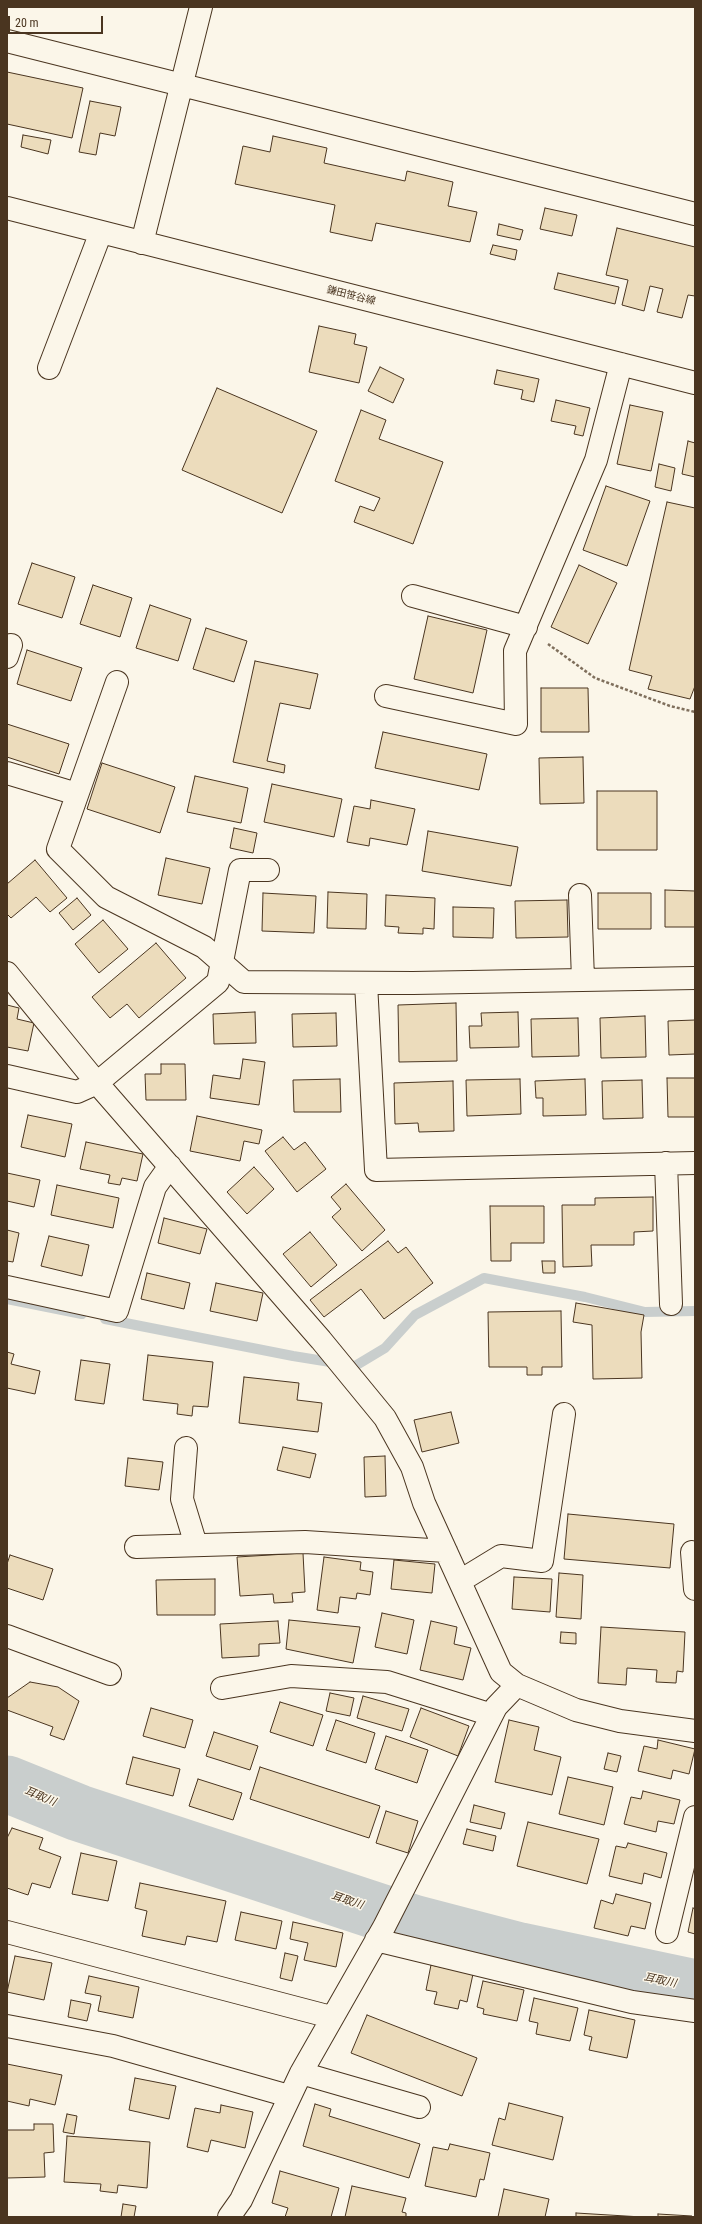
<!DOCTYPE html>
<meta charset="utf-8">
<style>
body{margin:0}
#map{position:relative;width:702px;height:2224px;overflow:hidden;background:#fbf6e9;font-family:"Roboto Condensed",sans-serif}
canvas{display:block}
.frame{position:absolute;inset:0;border:8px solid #4a3520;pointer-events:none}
.scale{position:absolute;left:8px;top:16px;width:95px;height:18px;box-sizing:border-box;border:2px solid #4a3520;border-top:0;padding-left:5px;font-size:12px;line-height:14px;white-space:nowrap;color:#4a3520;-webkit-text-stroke:3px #fbf6e9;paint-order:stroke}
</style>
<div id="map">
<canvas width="702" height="2224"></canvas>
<div class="frame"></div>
<div class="scale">20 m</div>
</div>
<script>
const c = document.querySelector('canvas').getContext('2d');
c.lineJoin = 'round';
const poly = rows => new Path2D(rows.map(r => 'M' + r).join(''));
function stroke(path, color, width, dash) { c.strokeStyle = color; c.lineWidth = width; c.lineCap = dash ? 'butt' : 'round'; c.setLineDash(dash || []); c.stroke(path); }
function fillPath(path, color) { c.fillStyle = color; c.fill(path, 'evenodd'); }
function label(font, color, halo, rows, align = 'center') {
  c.font = font + ' "Roboto Condensed","Noto Sans JP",sans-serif'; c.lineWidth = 3; c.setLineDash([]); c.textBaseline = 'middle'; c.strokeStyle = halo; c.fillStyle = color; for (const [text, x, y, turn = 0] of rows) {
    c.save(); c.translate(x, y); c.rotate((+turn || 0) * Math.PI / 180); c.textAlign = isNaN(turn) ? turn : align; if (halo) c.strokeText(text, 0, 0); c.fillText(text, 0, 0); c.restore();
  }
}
const stream = poly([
 [7,1299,82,1314],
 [105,1319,293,1356,355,1366,385,1348,415,1315,484,1278,585,1297,645,1312,695,1311]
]);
const river = poly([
 [7,1784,79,1813,413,1923,520,1951,695,1988]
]);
const building = poly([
 [7,72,83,88,72,138,7,124,7,72],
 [90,101,121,107,115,136,100,133,96,155,79,152,90,101],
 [23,135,51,140,48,154,21,147,23,135],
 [273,136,327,148,324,163,405,181,407,171,453,182,448,206,477,212,470,242,376,223,372,241,330,232,335,205,235,184,243,146,270,152,273,136],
 [545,208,577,215,572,236,540,229,545,208],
 [499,224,523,230,520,240,497,235,499,224],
 [617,228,695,247,695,296,688,295,682,318,657,312,663,289,650,286,644,311,622,305,628,280,606,275,617,228],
 [493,245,517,250,515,260,490,254,493,245],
 [558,273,619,287,615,304,554,289,558,273],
 [319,326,356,334,354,344,367,347,359,383,309,372,319,326],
 [380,367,404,379,393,403,368,391,380,367],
 [497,370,539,379,534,402,521,399,523,390,494,384,497,370],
 [217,388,317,431,282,513,182,470,217,388],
 [556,400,590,408,583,436,574,434,576,426,551,421,556,400],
 [630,405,663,412,651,471,617,464,630,405],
 [361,410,386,420,379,439,443,462,413,544,354,522,360,506,374,511,380,498,335,481,361,410],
 [688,441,695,443,695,477,682,474,688,441],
 [659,464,675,468,671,491,655,487,659,464],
 [606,486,650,501,627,566,583,550,606,486],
 [667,502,695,508,695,686,690,699,648,689,652,676,629,670,667,502],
 [32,563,75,577,62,618,18,604,32,563],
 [579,565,617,583,588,644,551,627,579,565],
 [93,585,132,598,120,637,80,624,93,585],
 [150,605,191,619,178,661,136,648,150,605],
 [428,616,487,630,473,693,414,679,428,616],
 [206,628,247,641,234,682,193,669,206,628],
 [27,650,82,668,71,701,17,684,27,650],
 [255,661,318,674,310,709,280,703,267,761,285,765,284,773,233,762,255,661],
 [541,688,588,688,589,732,541,732,541,688],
 [7,724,69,744,59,774,7,757,7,724],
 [383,732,487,754,479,790,375,768,383,732],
 [583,757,584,803,540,804,539,758,583,757],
 [102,763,175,787,160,833,87,809,102,763],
 [195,776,248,788,241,823,187,812,195,776],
 [272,784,342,799,334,837,264,822,272,784],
 [597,791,657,791,657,850,597,850,597,791],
 [371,800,415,809,407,845,370,838,369,846,347,842,354,806,370,809,371,800],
 [234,828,257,833,253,853,230,848,234,828],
 [428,831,518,847,511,886,422,871,428,831],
 [166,858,210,868,202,904,158,895,166,858],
 [35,860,67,898,50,912,36,897,11,918,7,914,7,884,35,860],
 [665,890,695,891,695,927,665,927,665,890],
 [328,892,367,894,366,929,327,928,328,892],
 [263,893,316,896,314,933,262,931,263,893],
 [598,893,651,893,651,929,598,929,598,893],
 [386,895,435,898,434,929,423,928,423,934,398,933,399,927,385,926,386,895],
 [77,898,91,915,73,930,59,913,77,898],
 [567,900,568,937,516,938,515,901,567,900],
 [453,907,494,908,493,938,453,937,453,907],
 [103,920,128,949,99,973,75,944,103,920],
 [156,943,186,978,139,1018,127,1004,110,1018,92,997,156,943],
 [456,1003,457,1061,399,1062,398,1005,456,1003],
 [7,1005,19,1008,17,1019,34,1023,28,1051,7,1047,7,1005],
 [255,1012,256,1043,214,1044,213,1014,255,1012],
 [518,1012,519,1047,470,1048,469,1026,482,1026,481,1013,518,1012],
 [336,1013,337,1046,293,1047,292,1014,336,1013],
 [645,1016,646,1057,601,1058,600,1018,645,1016],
 [578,1018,579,1056,532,1057,531,1019,578,1018],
 [695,1020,695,1054,669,1055,668,1021,695,1020],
 [243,1059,265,1062,259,1105,210,1098,213,1075,240,1079,243,1059],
 [161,1064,185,1064,186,1100,146,1100,145,1074,161,1074,161,1064],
 [667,1078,695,1078,695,1117,668,1117,667,1078],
 [340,1079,341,1112,294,1112,293,1080,340,1079],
 [520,1079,521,1114,467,1116,466,1080,520,1079],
 [585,1079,586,1115,543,1116,543,1098,536,1098,535,1081,585,1079],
 [642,1080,643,1118,603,1119,602,1081,642,1080],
 [453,1081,454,1131,419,1132,418,1123,395,1124,394,1083,453,1081],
 [28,1115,72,1124,65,1157,21,1147,28,1115],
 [197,1116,262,1130,259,1144,244,1141,240,1161,190,1151,197,1116],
 [283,1137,294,1150,305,1142,326,1169,297,1192,265,1151,283,1137],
 [86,1142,143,1154,137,1181,122,1178,120,1185,108,1183,110,1175,80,1169,86,1142],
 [254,1167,274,1189,247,1214,227,1192,254,1167],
 [7,1173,40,1180,34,1207,7,1201,7,1173],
 [346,1184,385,1230,362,1251,332,1217,341,1209,331,1197,346,1184],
 [57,1185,119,1198,113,1228,51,1215,57,1185],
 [653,1197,653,1231,634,1232,634,1245,591,1245,592,1266,563,1267,562,1205,595,1205,595,1198,653,1197],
 [490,1206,544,1206,544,1243,511,1243,511,1261,491,1261,490,1206],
 [164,1218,207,1229,200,1254,158,1243,164,1218],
 [7,1230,19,1233,13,1262,7,1261,7,1230],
 [310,1232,337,1265,311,1287,283,1254,310,1232],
 [49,1236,89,1245,82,1276,41,1266,49,1236],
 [388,1241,398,1253,406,1247,433,1283,384,1319,361,1289,324,1317,310,1300,388,1241],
 [542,1261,555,1261,555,1273,543,1273,542,1261],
 [147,1273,190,1283,184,1309,141,1299,147,1273],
 [216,1283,263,1293,257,1321,210,1311,216,1283],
 [576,1303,644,1315,641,1332,642,1378,593,1379,592,1325,573,1322,576,1303],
 [561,1311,562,1367,542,1367,542,1375,527,1375,527,1367,489,1367,488,1312,561,1311],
 [7,1352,14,1354,11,1364,40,1371,35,1394,7,1388,7,1352],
 [148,1355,213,1362,208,1407,193,1406,192,1416,177,1414,178,1404,143,1400,148,1355],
 [81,1360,110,1364,104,1404,75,1400,81,1360],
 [244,1377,299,1383,297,1400,322,1403,318,1432,239,1423,244,1377],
 [451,1412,459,1443,422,1452,414,1420,451,1412],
 [283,1447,316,1454,310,1478,277,1470,283,1447],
 [385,1456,386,1496,365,1497,364,1457,385,1456],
 [128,1458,163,1462,159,1490,125,1486,128,1458],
 [568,1514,674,1524,670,1568,564,1559,568,1514],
 [303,1553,305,1592,292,1593,293,1602,274,1603,273,1594,240,1596,237,1557,303,1553],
 [10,1555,53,1569,43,1600,7,1588,7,1564,10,1555],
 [324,1557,361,1562,360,1570,373,1572,370,1595,357,1593,356,1599,340,1597,338,1613,317,1610,324,1557],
 [394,1560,435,1564,432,1593,391,1589,394,1560],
 [559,1573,583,1575,581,1619,556,1617,559,1573],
 [514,1577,552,1579,550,1612,512,1609,514,1577],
 [215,1579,215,1615,157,1615,156,1580,215,1579],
 [382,1613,414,1620,407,1654,375,1647,382,1613],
 [289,1620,360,1627,353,1663,286,1649,289,1620],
 [278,1621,280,1643,259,1644,259,1656,222,1658,220,1624,278,1621],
 [431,1621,457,1627,454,1644,471,1648,463,1680,420,1670,431,1621],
 [601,1627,685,1632,683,1672,677,1671,676,1683,656,1682,657,1670,627,1668,626,1685,598,1683,601,1627],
 [561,1632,576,1633,576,1644,560,1643,561,1632],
 [30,1682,58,1687,79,1701,64,1740,50,1735,53,1727,7,1710,7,1698,30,1682],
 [330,1693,354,1698,350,1716,326,1711,330,1693],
 [363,1696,409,1709,402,1731,357,1718,363,1696],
 [280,1702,323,1715,313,1746,270,1732,280,1702],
 [151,1708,193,1720,185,1748,143,1736,151,1708],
 [421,1708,469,1726,458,1756,410,1737,421,1708],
 [336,1720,375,1733,366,1763,326,1750,336,1720],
 [509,1720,539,1727,534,1750,561,1757,552,1795,495,1782,509,1720],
 [214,1732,258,1746,250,1770,206,1756,214,1732],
 [386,1736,428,1750,417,1783,375,1769,386,1736],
 [658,1740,695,1749,689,1774,673,1770,671,1779,638,1771,644,1746,657,1749,658,1740],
 [608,1753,621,1756,617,1772,604,1769,608,1753],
 [133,1757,180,1769,173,1796,126,1784,133,1757],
 [260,1767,380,1806,369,1838,250,1799,260,1767],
 [568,1777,613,1787,604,1825,559,1814,568,1777],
 [198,1779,242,1793,233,1820,189,1806,198,1779],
 [643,1791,680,1800,674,1824,658,1821,656,1832,624,1824,631,1797,641,1799,643,1791],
 [474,1805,505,1813,501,1829,470,1822,474,1805],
 [386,1811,418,1821,408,1853,376,1843,386,1811],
 [528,1822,599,1839,587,1884,517,1866,528,1822],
 [12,1828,43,1838,39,1849,61,1857,50,1888,32,1883,28,1895,7,1888,7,1838,12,1828],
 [467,1829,496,1836,493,1851,463,1844,467,1829],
 [628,1843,667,1853,661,1878,644,1873,642,1884,609,1876,616,1846,626,1848,628,1843],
 [81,1853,117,1861,108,1901,72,1894,81,1853],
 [140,1883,226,1901,217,1942,187,1936,185,1945,142,1936,147,1911,135,1908,140,1883],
 [616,1894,651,1903,645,1929,631,1926,628,1936,594,1928,601,1900,613,1904,616,1894],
 [693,1908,695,1909,695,1934,688,1932,693,1908],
 [241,1912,282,1921,276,1949,235,1940,241,1912],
 [293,1922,343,1933,336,1967,304,1960,308,1943,290,1939,293,1922],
 [285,1953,298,1956,292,1981,280,1978,285,1953],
 [15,1956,52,1963,44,2000,7,1992,15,1956],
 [431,1965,473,1974,467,2002,460,2000,458,2009,434,2004,437,1992,426,1990,431,1965],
 [89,1976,139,1987,133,2018,98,2011,101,1996,85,1993,89,1976],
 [483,1981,524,1990,517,2021,483,2014,484,2009,477,2007,483,1981],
 [534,1998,578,2008,570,2041,536,2034,538,2023,529,2021,534,1998],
 [71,2000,91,2004,87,2021,68,2017,71,2000],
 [589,2010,635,2020,627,2058,589,2050,592,2037,584,2035,589,2010],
 [367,2015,477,2058,462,2096,351,2053,367,2015],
 [7,2064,62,2075,55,2105,30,2099,29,2106,7,2101,7,2064],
 [135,2078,176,2086,169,2119,129,2110,135,2078],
 [509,2103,563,2117,553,2160,492,2145,499,2118,505,2120,509,2103],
 [315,2104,331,2109,329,2116,420,2144,409,2178,303,2146,315,2104],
 [221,2105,253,2112,245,2148,211,2140,208,2152,187,2147,195,2108,220,2113,221,2105],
 [67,2114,77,2116,74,2134,63,2132,67,2114],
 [34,2124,53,2124,54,2152,44,2153,45,2177,7,2178,7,2130,34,2130,34,2124],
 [67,2136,150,2142,147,2188,118,2185,117,2193,100,2191,101,2184,64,2182,67,2136],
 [450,2144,490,2153,484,2180,480,2179,476,2197,425,2186,433,2147,448,2150,450,2144],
 [280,2171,339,2188,331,2217,285,2217,288,2208,272,2203,280,2171],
 [352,2186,406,2198,402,2212,406,2213,406,2217,345,2217,352,2186],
 [504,2189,549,2199,545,2217,498,2217,504,2189],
 [123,2204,136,2206,134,2217,121,2217,123,2204],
 [576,2213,642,2217,576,2217,576,2213],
 [658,2214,692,2216,692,2217,658,2217,658,2214]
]);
const path = poly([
 [548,644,595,678,670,706,695,712]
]);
const minor = poly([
 [7,41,695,214],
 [7,208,695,383],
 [142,243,201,7],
 [49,368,101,232],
 [413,596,526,627],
 [7,657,11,645],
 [117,682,58,849,106,897,204,947,244,982,413,983,695,978],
 [386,696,516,724,515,651,596,460,621,364],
 [7,773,77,794],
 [580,895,583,980],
 [7,973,97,1083,321,1340,385,1418,412,1467,424,1503,501,1672,517,1685,576,1710,620,1721,695,1731],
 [366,983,376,1170,695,1163],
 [7,1076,77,1092,97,1083,218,982,240,870,268,870],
 [666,1163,671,1304],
 [7,1287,117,1311,155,1187,170,1166],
 [186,1448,182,1499,196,1545],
 [136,1547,305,1542,446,1551],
 [692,1552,695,1589],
 [460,1581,501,1556,542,1561,564,1414],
 [7,1636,110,1674],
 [222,1688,291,1676,387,1682,492,1715],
 [7,1932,331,2017],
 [667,1932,695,1817],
 [376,1940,632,2002,695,2011],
 [7,2026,113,2046,289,2096],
 [301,2073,419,2107],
 [229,2217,241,2200,301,2073,384,1927,496,1707,517,1685]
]);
const streetNames = [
 ["鎌田笹谷線",351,296,14]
];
const waterNames = [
 ["耳取川",40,1797,22],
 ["耳取川",347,1901,18],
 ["耳取川",660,1981,12]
];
stroke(stream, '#c9cecd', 10);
stroke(river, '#c9cecd', 57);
fillPath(building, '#ecdcbc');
stroke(building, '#4a3520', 1);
stroke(minor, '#4a3520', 24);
stroke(path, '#7f6f5c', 2.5, [3, 2]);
stroke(minor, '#fbf6e9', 22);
label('10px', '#4a3520', '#fbf6e9', streetNames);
label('italic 11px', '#4a3520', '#fbf6e9', waterNames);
</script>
